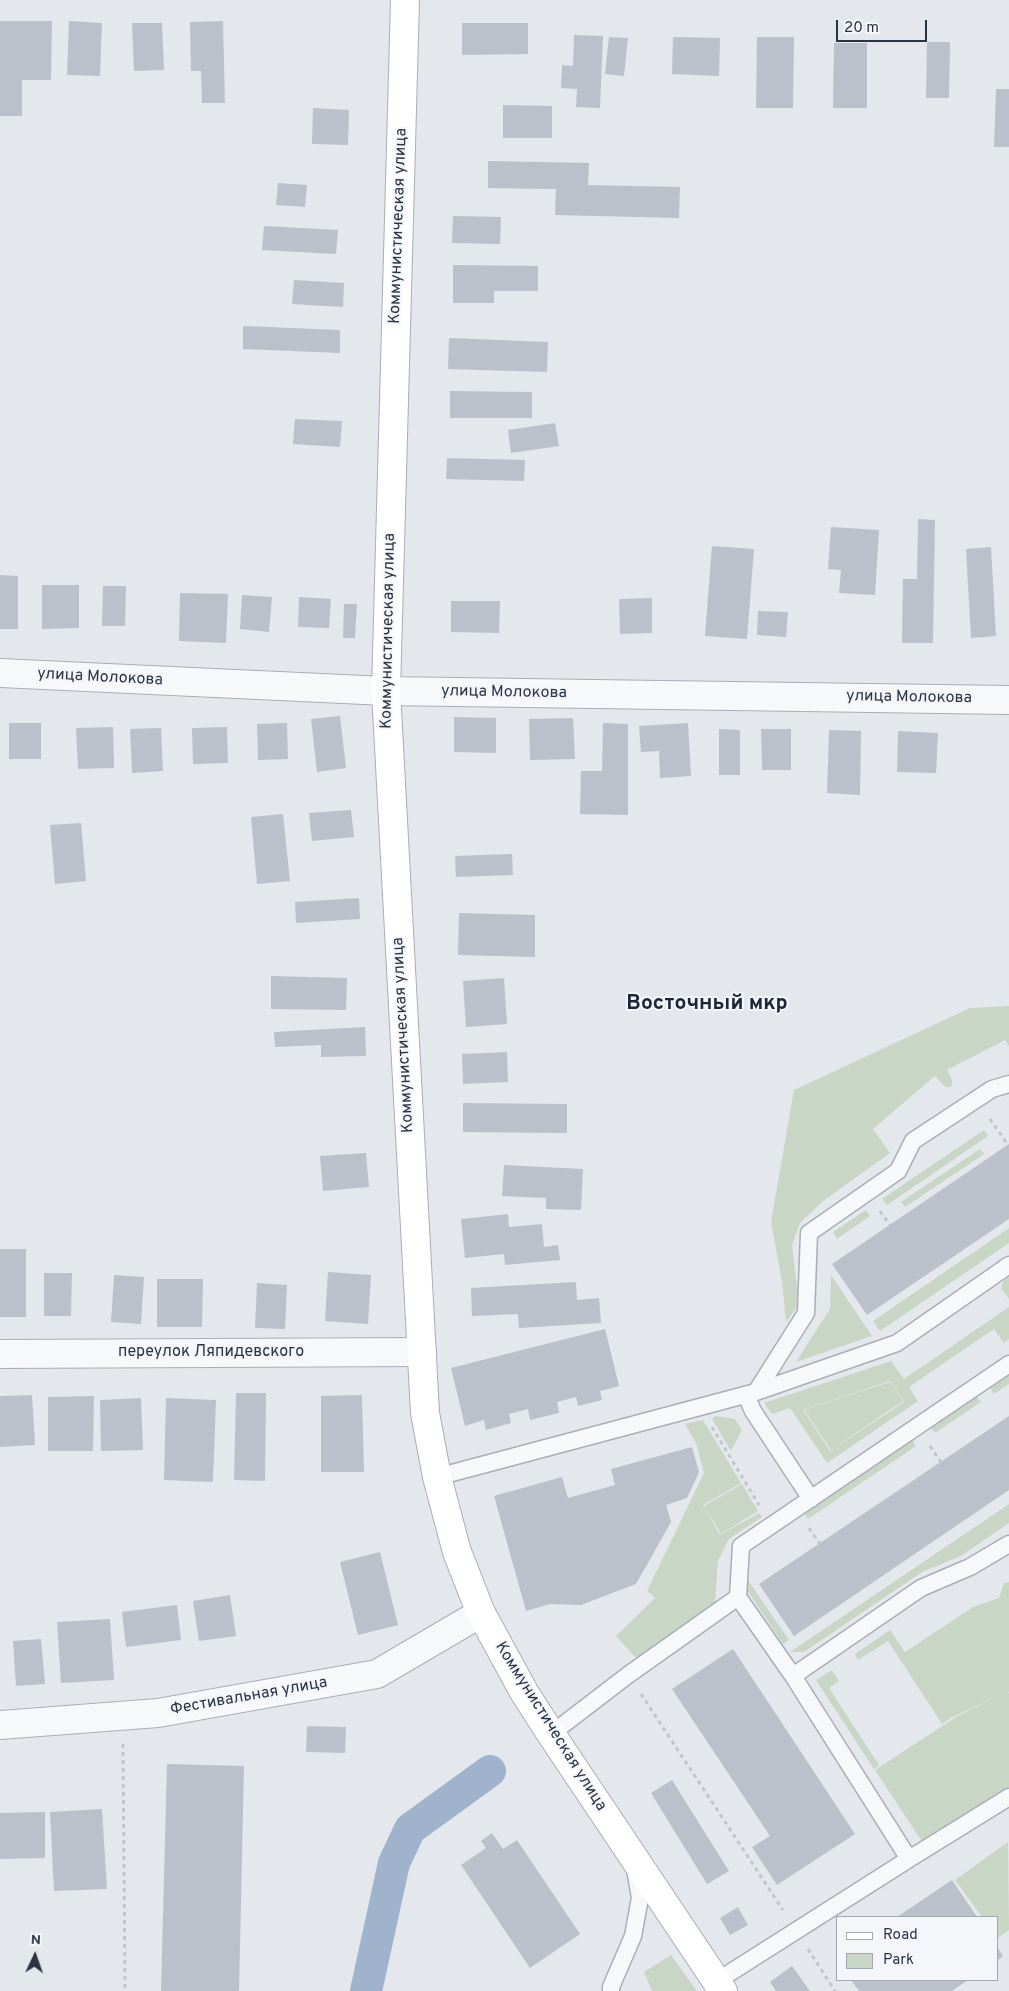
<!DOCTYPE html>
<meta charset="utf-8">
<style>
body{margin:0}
#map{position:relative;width:1009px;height:1991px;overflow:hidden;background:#e4e7ec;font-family:Overpass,sans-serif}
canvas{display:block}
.legend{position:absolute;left:836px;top:1916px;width:162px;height:65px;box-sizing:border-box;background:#f4f6f9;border:1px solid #a4a8b1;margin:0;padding:6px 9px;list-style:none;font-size:15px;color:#2b3445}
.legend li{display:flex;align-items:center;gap:10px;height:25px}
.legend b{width:25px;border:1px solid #a4a8b1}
.north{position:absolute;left:10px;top:1931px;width:50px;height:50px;-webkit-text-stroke:4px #f4f6f9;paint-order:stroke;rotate:3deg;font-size:14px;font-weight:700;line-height:20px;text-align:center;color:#2b3445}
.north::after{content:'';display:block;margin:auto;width:18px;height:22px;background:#2b3445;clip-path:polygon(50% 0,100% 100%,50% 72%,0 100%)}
.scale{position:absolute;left:836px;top:20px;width:91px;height:22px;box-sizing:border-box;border:2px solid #2b3445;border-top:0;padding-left:6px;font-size:15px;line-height:18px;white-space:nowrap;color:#2b3445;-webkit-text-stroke:4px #f4f6f9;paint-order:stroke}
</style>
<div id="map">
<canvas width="1009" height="1991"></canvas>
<ul class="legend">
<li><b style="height:6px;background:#fff"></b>Road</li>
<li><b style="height:14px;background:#c9d6c5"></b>Park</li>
</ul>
<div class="north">N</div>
<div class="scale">20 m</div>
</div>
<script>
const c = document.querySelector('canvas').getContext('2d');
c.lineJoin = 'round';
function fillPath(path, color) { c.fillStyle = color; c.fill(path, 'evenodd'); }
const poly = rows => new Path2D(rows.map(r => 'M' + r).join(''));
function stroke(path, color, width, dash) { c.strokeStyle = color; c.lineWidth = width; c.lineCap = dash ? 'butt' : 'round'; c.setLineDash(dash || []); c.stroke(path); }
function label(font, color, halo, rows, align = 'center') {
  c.font = font + ' Overpass,sans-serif'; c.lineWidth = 4; c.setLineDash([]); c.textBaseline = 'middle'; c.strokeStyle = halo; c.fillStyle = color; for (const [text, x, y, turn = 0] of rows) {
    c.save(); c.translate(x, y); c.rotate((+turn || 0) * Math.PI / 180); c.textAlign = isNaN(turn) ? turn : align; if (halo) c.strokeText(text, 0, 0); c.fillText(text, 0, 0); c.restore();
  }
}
const green = poly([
 [1009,1006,1009,1046,1005,1040,947,1070,952,1080,952,1085,950,1087,945,1087,935,1076,873,1129,890,1153,823,1201,800,1223,792,1245,799,1304,786,1322,782,1282,771,1222,794,1090,970,1008],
 [984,1130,988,1136,887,1205,882,1199],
 [980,1149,984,1154,905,1207,901,1202],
 [866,1210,870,1216,837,1239,833,1232],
 [1009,1228,1009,1243,880,1331,873,1321],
 [831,1275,872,1336,796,1362,830,1309],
 [1009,1277,1009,1299,1001,1288,1004,1280],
 [1009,1307,1009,1339,1004,1343,994,1329,909,1387,918,1401,827,1463,790,1408,772,1414,764,1403,891,1361,904,1379],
 [890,1381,904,1402,830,1451,803,1410],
 [1009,1375,1009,1384,994,1394,990,1388],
 [890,1382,903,1401,831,1450,804,1410],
 [977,1397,981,1402,935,1433,931,1428],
 [716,1416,735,1419,742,1430,731,1451,712,1419],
 [703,1420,741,1483,703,1505,720,1535,759,1513,762,1517,729,1539,718,1561,715,1603,637,1659,616,1636,655,1598,647,1591,704,1473,696,1443,685,1424],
 [912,1440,916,1446,808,1519,804,1513],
 [742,1484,758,1511,721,1534,704,1506],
 [1009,1504,1009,1523,961,1556,922,1572,804,1652,790,1652],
 [745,1576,789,1640,783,1644,745,1587],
 [1009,1582,1009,1692,1007,1692,1009,1693,1009,1787,923,1843,875,1770,956,1717,1002,1694,951,1718,942,1724,888,1641,858,1660,855,1654,890,1630,905,1652,973,1607,999,1598,1004,1583],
 [832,1670,839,1681,829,1688,879,1765,874,1769,816,1680],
 [1008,1842,1009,1930,998,1938,998,1917,982,1917,955,1880],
 [671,1955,697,1991,652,1991,644,1972]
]);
const canal = poly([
 [366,1991,394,1863,410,1829,490,1771]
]);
const building = poly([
 [0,21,52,21,51,80,22,80,22,116,0,116],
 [69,21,102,23,100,76,67,75],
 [223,21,225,103,202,103,201,71,191,71,190,22],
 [132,23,162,23,164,70,134,71],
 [462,23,528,23,528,54,462,55],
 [574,35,603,36,600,108,576,107,577,89,561,88,562,65,573,66],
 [609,37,628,38,624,76,605,74],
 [673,37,720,38,719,76,672,74],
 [757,37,794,37,793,108,756,108],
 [927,42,950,42,949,98,926,98],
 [834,43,867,43,867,108,833,108],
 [996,89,1009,89,1009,147,994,147],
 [503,105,552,106,552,138,503,138],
 [313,108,349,110,348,145,312,144],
 [488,161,589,163,588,185,680,187,679,218,555,215,556,189,488,188],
 [278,183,307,185,305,207,276,205],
 [453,216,501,217,500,244,452,243],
 [264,226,338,230,336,254,262,250],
 [453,265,538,266,538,291,494,291,494,303,453,303],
 [294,280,344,283,343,307,292,304],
 [243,326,340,330,340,353,243,349],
 [449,338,548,342,547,372,448,369],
 [450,391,532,392,532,418,450,418],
 [295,419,342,421,340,447,293,444],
 [555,423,559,446,511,453,508,430],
 [447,458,525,460,524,481,446,479],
 [918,519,935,520,933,643,902,643,903,579,917,579],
 [831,527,879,530,875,595,839,593,841,570,828,569],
 [712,546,754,549,747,639,705,636],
 [991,547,996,636,971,638,966,549],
 [0,575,18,576,18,629,0,629],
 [42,585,79,585,79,628,42,629],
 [103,586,126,586,125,626,102,626],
 [180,593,228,594,226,643,179,641],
 [242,595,272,597,269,632,240,629],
 [299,597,331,599,329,628,298,627],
 [652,598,652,633,620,634,619,599],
 [451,601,500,601,499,633,451,632],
 [344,604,357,604,355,638,343,638],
 [758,611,788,612,786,637,757,635],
 [340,716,346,768,317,772,311,719],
 [454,717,496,718,496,753,454,752],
 [573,718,575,759,530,760,529,719],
 [9,723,41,723,41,759,9,759],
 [287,723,288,759,258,760,257,724],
 [603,723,628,724,628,815,580,814,581,771,602,771],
 [688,723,691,776,660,778,659,751,641,752,639,726],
 [113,727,114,768,78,769,76,728],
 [227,727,228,763,193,764,192,728],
 [161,728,163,771,132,773,130,729],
 [719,729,740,730,740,775,719,775],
 [761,729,791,729,791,770,762,770],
 [829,730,861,731,860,795,827,793],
 [898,731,938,733,936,773,897,772],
 [351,810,354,837,312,841,309,813],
 [283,814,290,881,257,884,251,817],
 [81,823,86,881,55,884,50,825],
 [512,854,513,875,456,877,455,856],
 [359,898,360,919,296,923,295,902],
 [459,913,535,915,535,957,458,955],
 [271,976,347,978,346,1010,271,1009],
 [504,978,507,1024,466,1027,463,981],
 [365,1027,366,1056,321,1057,321,1045,275,1047,274,1032],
 [507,1052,508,1082,463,1084,462,1054],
 [463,1103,567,1104,567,1133,463,1132],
 [1009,1144,1009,1219,867,1315,832,1264],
 [366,1153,369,1187,323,1191,320,1156],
 [504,1165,583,1169,581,1210,546,1209,546,1198,502,1196],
 [508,1214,509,1227,542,1224,544,1247,558,1245,560,1260,505,1265,504,1254,465,1258,461,1219],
 [0,1249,26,1249,26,1317,0,1317],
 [328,1272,371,1275,368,1324,325,1321],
 [44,1273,72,1273,71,1316,44,1316],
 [114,1275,144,1277,141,1324,111,1322],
 [157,1279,203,1279,202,1327,157,1327],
 [576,1282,577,1300,599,1298,601,1323,519,1328,518,1314,472,1316,471,1288],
 [257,1283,287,1285,285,1329,255,1328],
 [605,1329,619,1386,600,1391,602,1400,578,1406,576,1397,557,1402,559,1413,530,1420,528,1409,509,1414,511,1423,486,1430,484,1420,465,1426,451,1368],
 [236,1393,266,1393,265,1481,234,1480],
 [32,1395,35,1445,0,1447,0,1396],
 [362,1395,364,1472,321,1472,321,1396],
 [94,1396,93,1451,48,1451,48,1397],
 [141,1398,143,1450,101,1451,100,1400],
 [166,1398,216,1400,213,1482,164,1480],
 [1009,1416,1009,1490,794,1636,759,1584],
 [692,1447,699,1472,687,1498,666,1505,671,1522,636,1584,581,1605,550,1604,526,1611,494,1496,562,1477,568,1498,615,1485,611,1469],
 [380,1552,398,1625,358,1635,340,1562],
 [230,1595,236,1636,199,1641,193,1601],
 [177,1605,181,1640,126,1647,122,1612],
 [110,1619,114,1680,61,1683,57,1622],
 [41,1639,45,1684,16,1686,13,1641],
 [733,1649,855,1834,777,1885,752,1847,770,1836,672,1689],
 [307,1726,346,1727,345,1753,306,1752],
 [167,1764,244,1766,239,1991,161,1991],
 [672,1780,729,1871,707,1884,651,1793],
 [102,1809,107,1889,54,1891,50,1812],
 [45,1812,45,1858,0,1859,0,1813],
 [492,1833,503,1849,517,1840,580,1934,530,1968,461,1865,486,1848,481,1841],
 [952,1880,977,1917,897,1917],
 [738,1907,748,1925,730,1935,720,1918],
 [998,1948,1003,1956,998,1960],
 [792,1966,810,1991,776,1991,770,1982],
 [851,1980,968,1980,952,1991,859,1991]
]);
const path = poly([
 [990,1119,1008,1145],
 [880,1211,890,1225],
 [712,1427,759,1505],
 [930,1446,941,1462],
 [809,1528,820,1544],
 [641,1694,783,1910],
 [123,1744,125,1991],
 [808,1949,835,1991]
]);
const lane = poly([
 [756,1392,897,1343,1009,1265],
 [746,1395,753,1411,811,1499],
 [437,1477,756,1392,806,1313,809,1233,898,1171,913,1141,992,1089,1009,1084],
 [793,1676,921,1588,970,1567,1009,1544],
 [551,1734,628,1675,738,1597],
 [909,1859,1009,1797],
 [717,1981,909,1859,793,1676,738,1597,741,1546,1009,1364],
 [611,1991,611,1987,633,1936,640,1898,635,1869]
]);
const street = poly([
 [0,673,386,691,1009,700],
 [0,1354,422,1352],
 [0,1725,158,1713,377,1674,481,1613]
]);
const secondary = poly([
 [405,0,386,691,425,1413,437,1477,457,1552,481,1613,524,1692,551,1734,723,1991]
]);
const streetNames = [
 ["Коммунистическая улица",399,226,-88],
 ["Коммунистическая улица",389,631,-89],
 ["улица Молокова",100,678,3],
 ["улица Молокова",504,693,1],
 ["улица Молокова",909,698,1],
 ["Коммунистическая улица",404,1035,-93],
 ["переулок Ляпидевского",211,1353],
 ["Фестивальная улица",249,1697,-10],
 ["Коммунистическая улица",550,1727,58]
];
const districtNames = [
 ["Восточный мкр",707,1005]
];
fillPath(green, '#c9d6c5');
stroke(canal, '#9fb4cc', 32);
fillPath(building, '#bbc0ca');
stroke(lane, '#a9aeb7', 19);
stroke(street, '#a9aeb7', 30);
stroke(secondary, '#a9aeb7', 30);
stroke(path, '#c2c5cb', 3, [4, 4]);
stroke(lane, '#f7f8fa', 16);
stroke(street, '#f7f8fa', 28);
stroke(secondary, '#fff', 28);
label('16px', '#2b3445', '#f4f6f9', streetNames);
label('bold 21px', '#1d2536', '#f4f6f9', districtNames);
</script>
